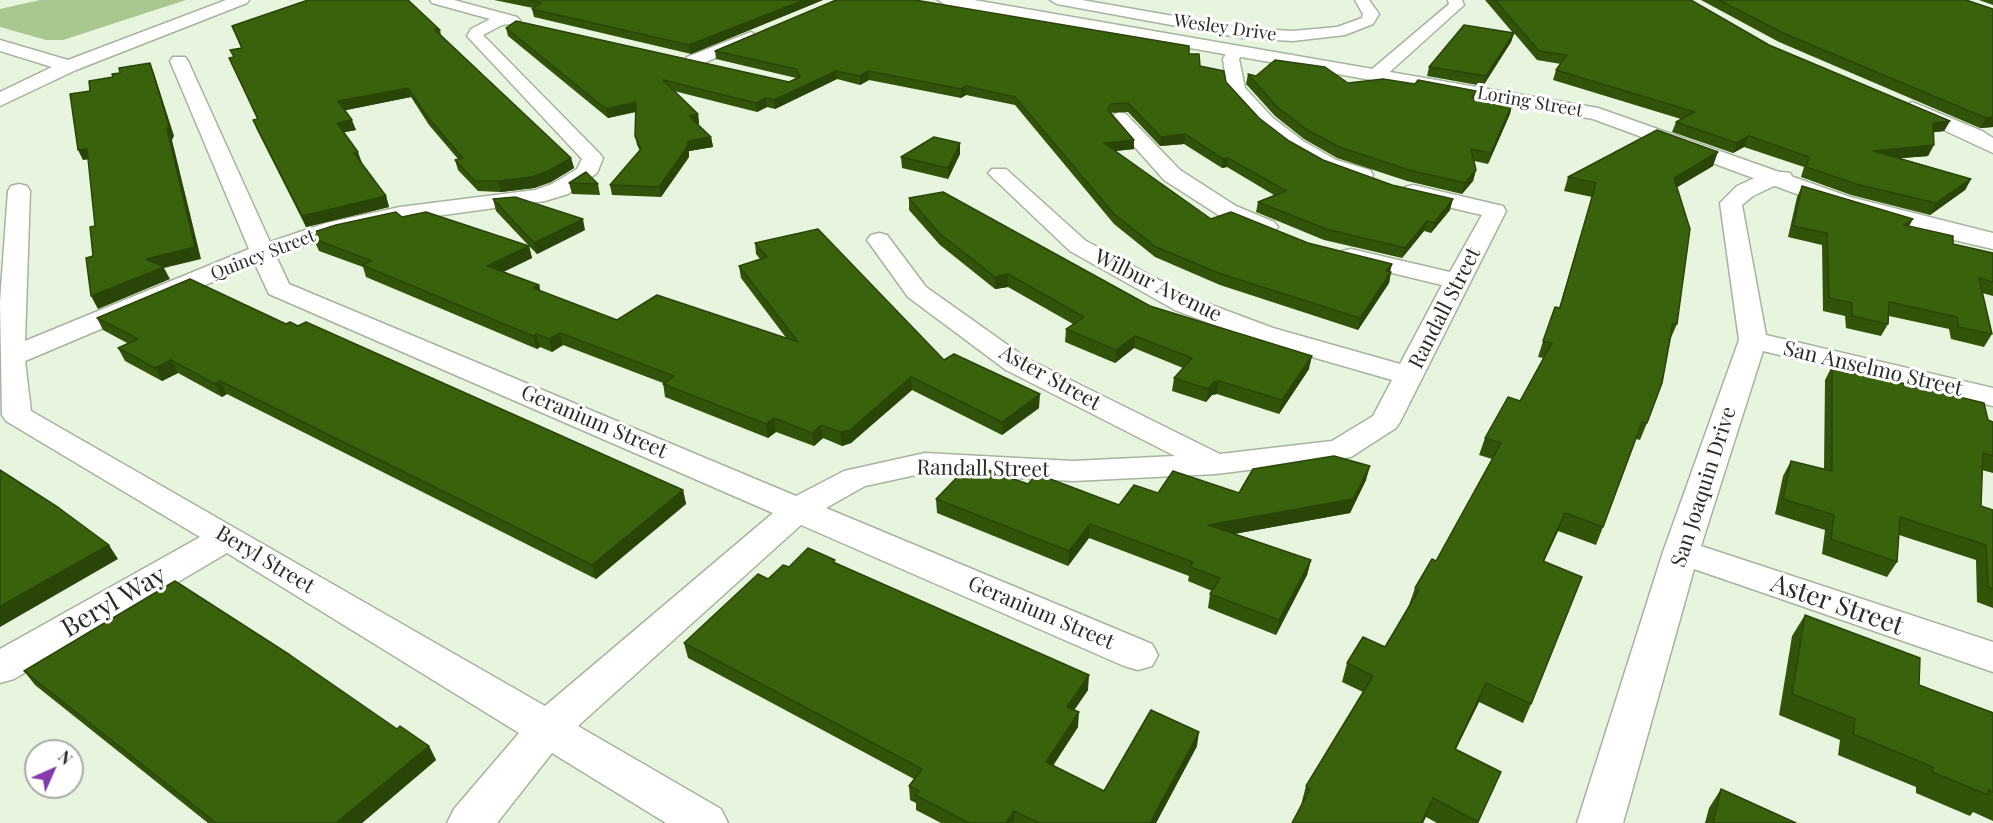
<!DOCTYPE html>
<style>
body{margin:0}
#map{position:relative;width:1993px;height:823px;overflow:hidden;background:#e7f5de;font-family:"Playfair Display",serif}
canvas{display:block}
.north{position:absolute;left:24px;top:739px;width:60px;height:60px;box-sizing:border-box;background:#fff;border:2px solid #a9aba8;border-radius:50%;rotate:45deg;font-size:16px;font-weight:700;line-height:24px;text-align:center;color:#292e25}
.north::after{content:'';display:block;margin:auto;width:21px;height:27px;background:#863bac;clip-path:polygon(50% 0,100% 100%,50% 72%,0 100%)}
</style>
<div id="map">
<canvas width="1993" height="823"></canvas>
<div class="north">N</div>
</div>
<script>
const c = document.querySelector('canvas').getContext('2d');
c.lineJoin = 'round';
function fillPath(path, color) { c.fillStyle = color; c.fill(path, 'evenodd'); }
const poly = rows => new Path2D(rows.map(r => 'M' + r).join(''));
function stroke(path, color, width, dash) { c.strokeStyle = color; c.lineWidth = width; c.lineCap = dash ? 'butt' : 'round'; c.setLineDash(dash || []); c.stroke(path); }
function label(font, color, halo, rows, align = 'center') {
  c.font = font + ' "Playfair Display",serif'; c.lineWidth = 6; c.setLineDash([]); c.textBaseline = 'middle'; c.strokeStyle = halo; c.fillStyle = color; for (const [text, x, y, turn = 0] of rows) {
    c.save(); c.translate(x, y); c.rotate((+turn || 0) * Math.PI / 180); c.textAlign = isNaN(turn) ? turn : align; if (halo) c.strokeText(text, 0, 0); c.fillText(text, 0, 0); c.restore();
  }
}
const green = poly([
 [40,0,186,0,63,40,46,40,0,27,0,9]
]);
const minor = poly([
 [430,0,454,0,517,17,520,20,517,23,502,25,483,35,600,154,603,158,597,173,568,194,545,201,400,221,340,234,276,256,289,284,796,496,844,471,925,453,1073,461,1175,456,1006,370,908,297,867,240,871,235,879,233,887,235,926,287,1026,358,1220,454,1332,441,1373,416,1392,380,1253,340,1175,310,1070,251,992,177,988,173,992,169,1006,169,1086,241,1193,298,1273,328,1400,364,1442,285,1342,261,1339,256,1342,251,1351,249,1450,272,1482,215,1405,197,1402,192,1405,187,1413,185,1503,206,1506,211,1400,422,1396,428,1351,457,1216,474,1073,481,925,473,865,486,826,508,1152,644,1158,655,1152,666,1138,670,1124,666,801,525,578,726,721,809,728,823,666,823,552,753,497,823,447,823,454,809,519,733,227,553,14,679,0,683,0,649,200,537,6,421,2,415,0,302,8,191,11,186,19,184,27,186,30,191,25,341,249,249,170,61,173,57,185,57,188,61,270,242,326,223,400,207,535,190,552,184,577,169,582,159,467,36,471,29,490,19,432,3,430,0],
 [255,264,269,294,773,513,545,706,31,411,25,361,255,264],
 [1050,0,1082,0,1242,28,1293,31,1337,27,1362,18,1363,14,1355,0,1369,0,1379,14,1373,24,1345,35,1293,41,1242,38,1057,4,1050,0],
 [1448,0,1462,0,1464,5,1383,78,1371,78,1368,74,1371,70,1449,4,1448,0],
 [751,32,759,37,757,40,699,65,687,65,684,61,687,57,751,32],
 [1236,46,1244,51,1239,59,1245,88,1273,118,1303,141,1336,160,1370,170,1373,175,1370,180,1362,181,1322,168,1289,149,1259,126,1227,89,1223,59,1230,47,1236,46],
 [1912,102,1982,131,1993,138,1993,153,1905,112,1903,108,1912,102],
 [1119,112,1126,114,1180,170,1236,206,1274,222,1278,227,1274,232,1258,232,1220,216,1164,180,1109,118,1119,112],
 [1782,172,1790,173,1793,178,1790,183,1774,186,1753,196,1742,205,1766,335,1993,388,1993,406,1763,351,1701,546,1993,642,1993,672,1694,569,1623,823,1577,823,1663,552,1739,340,1720,203,1737,186,1761,175,1782,172]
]);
const tertiary = poly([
 [938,0,974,0,1598,108,1850,197,1993,233,1993,249,1932,235,1832,207,1593,119,946,5,938,0]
]);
const secondary = poly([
 [226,0,249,0,247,3,76,70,0,106,0,92,52,67,0,51,0,40,68,60,226,0]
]);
const wall = poly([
 [308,0,440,30,441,35,571,158,574,168,551,182,534,188,501,192,478,191,458,170,455,160,458,159,429,125,411,97,345,110,356,130,344,132,362,163,361,163,386,196,389,207,306,227,257,130,253,120,257,119,229,58,233,58,241,48,232,26],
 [494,0,823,0,691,54,534,17,532,9,533,8],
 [1485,0,1691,0,1769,45,1950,121,1944,131,1933,132,1928,156,1900,158,1971,179,1965,190,1930,215,1851,195,1801,177,1804,167,1744,147,1733,153,1672,132,1676,122,1681,119,1553,80,1556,70,1561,64,1537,60,1514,33,1511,42,1483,86,1427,76,1429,67,1513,33],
 [1701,0,1966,0,1993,9,1993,127,1980,128,1779,42],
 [1979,0,1993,0,1993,5],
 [506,28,789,82,796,78,716,59,715,51,1189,54,1200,66,1226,82,1259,118,1289,141,1323,160,1450,210,1431,233,1424,231,1402,258,1324,240,1256,212,1258,202,1274,195,1227,167,1222,168,1184,144,1160,146,1128,112,1110,113,1134,140,1134,149,1116,151,1211,219,1392,264,1390,272,1391,272,1389,283,1358,330,1220,285,1155,257,1114,224,1015,105,966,95,961,98,869,80,860,85,837,79,775,109,767,107,757,112,674,91,698,114,699,124,697,124,711,137,713,147,689,151,689,157,661,197,612,195,610,185,640,151,637,145,635,136,636,112,608,118,508,36],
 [1248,74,1256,76,1348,83,1415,84,1476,91,1474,98,1512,104,1510,114,1488,164,1474,161,1476,170,1473,181,1462,194,1407,181,1337,158,1304,139,1275,116,1246,84],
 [960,143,960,154,948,179,902,168,901,157],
 [1713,166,1677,187,1677,324,1670,340,1647,423,1640,440,1636,439,1603,527,1596,545,1558,531,1544,561,1531,704,1523,723,1479,702,1456,749,1501,772,1478,823,1437,823,1426,817,1423,823,1292,823,1301,805,1306,786,1363,692,1342,682,1347,663,1385,647,1409,605,1415,588,1436,561,1492,459,1479,455,1485,438,1520,401,1543,358,1538,357,1543,341,1559,308,1592,197,1564,191,1568,177],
 [569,183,598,184,600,195,572,194],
 [1802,186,1909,226,1953,244,1993,253,1993,296,1982,293,1992,334,1984,347,1951,339,1949,329,1889,316,1888,324,1881,336,1846,328,1845,316,1823,311,1822,245,1788,237,1797,197],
 [909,198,1150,306,1309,369,1279,414,1217,394,1212,395,1206,402,1172,391,1174,378,1183,368,1134,348,1115,363,1065,342,1066,329,1073,324,1008,287,995,289,940,245,909,210],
 [493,199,585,230,537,254,529,246,532,258,503,272,539,285,540,291,617,320,787,339,741,278,739,266,760,259,756,254,755,243,944,360,1039,408,1002,435,912,390,851,443,842,446,823,438,814,446,776,432,768,438,665,397,663,383,563,345,552,352,540,347,537,349,366,277,363,267,319,251,311,233,402,217,529,246,496,211],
 [97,318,286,324,298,326,683,490,686,504,596,579,227,394,222,397,178,373,162,381,125,361,118,348,129,344,103,330],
 [1832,366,1993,422,1993,473,1982,470,1981,506,1993,510,1993,608,1977,602,1976,560,1899,535,1897,562,1887,577,1822,554,1825,530,1775,514,1783,476,1791,461,1824,469,1825,380],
 [983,475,1119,505,1158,493,1239,493,1366,480,1350,513,1234,534,1311,560,1307,575,1276,635,1208,608,1210,594,1212,591,1188,581,1189,576,1089,538,1068,566,937,513,936,499],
 [836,563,1088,690,1074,710,1078,727,1053,766,1104,791,1197,746,1156,823,941,823,916,810,916,803,910,800,909,786,914,779,688,658,684,643,768,579,789,567],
 [1805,615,1919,685,1993,712,1993,821,1973,812,1970,816,1916,793,1916,787,1838,755,1840,740,1779,715,1792,636],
 [24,671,397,729,429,746,436,760,362,823,208,823,35,685],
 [1721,789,1796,823,1705,823,1709,808]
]);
const shadedWall = poly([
 [804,0,823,0,691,54,689,45],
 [1514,33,1511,42,1483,86,1486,76],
 [150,63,154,73,174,136,172,140,201,259,164,268,170,279,98,309,91,296,146,259],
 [836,71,837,79,775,109,774,100],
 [868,71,869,80,860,85,860,76],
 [966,86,966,95,961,98,961,89],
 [408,88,411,97,342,111,338,101],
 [765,98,767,107,757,112,756,103],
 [636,102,638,111,608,118,606,109],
 [1512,104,1510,114,1488,164,1491,153],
 [698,114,699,124,690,125,689,116],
 [1993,117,1993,127,1980,128,1986,118],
 [352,120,356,130,341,133,337,123],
 [1950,121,1944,131,1928,133,1933,123],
 [1185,134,1184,144,1160,146,1161,137],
 [1749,136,1744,147,1733,153,1737,143],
 [711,137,713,147,689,151,689,157,661,197,659,187,688,141],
 [1134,140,1134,149,1104,152,1104,143],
 [960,143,960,154,948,179,948,168],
 [1934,145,1928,156,1868,161,1873,151],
 [87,149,92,159,83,160,78,150],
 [358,152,362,163,358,164,354,153],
 [1718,152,1713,166,1669,192,1674,178],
 [571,158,574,168,551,182,534,188,501,192,498,181],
 [1228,158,1227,167,1222,168,1223,159],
 [1476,170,1473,181,1462,194,1465,183],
 [1971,179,1965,190,1930,215,1936,203],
 [386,196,389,207,306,227,302,216],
 [1453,199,1450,210,1431,233,1434,223],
 [583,219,585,230,537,254,534,243],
 [1913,219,1907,230,1904,225],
 [1427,221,1424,231,1402,258,1405,248],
 [529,246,532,258,491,278,487,266],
 [1392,264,1389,274,1386,271],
 [1391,272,1389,283,1358,330,1360,318],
 [1008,274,1008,287,995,289,995,277],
 [539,285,542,297,533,288],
 [560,333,563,345,552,352,549,339],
 [536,334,540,347,537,349,533,336],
 [1135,336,1134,348,1115,363,1116,350],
 [1312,356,1309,369,1279,414,1282,400],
 [171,360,178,373,162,381,155,368],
 [911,377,912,390,851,443,842,446,840,432],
 [220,381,227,394,222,397,215,384],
 [1219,381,1217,394,1212,395,1206,402,1208,389,1214,382],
 [1040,394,1039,408,1002,435,1002,422],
 [774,418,776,432,768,438,766,424],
 [821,425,823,438,814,446,812,433],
 [1370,466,1366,480,1350,513,1206,539,1208,525],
 [683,490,686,504,596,579,592,565],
 [1565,513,1558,531,1536,579,1543,561],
 [1090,524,1089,538,1068,566,1069,551],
 [109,545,118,559,0,627,0,606],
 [1311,560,1307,575,1276,635,1279,620],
 [1089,675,1088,690,1066,722,1067,707],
 [1486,683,1479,702,1447,767,1455,749],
 [1079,712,1078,727,1045,777,1046,762],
 [1199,732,1197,746,1156,823,1150,823],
 [429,746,436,760,362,823,336,823],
 [1433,798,1423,823,1421,823],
 [1014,811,1014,823,1006,823]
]);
const building = poly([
 [308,0,408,0,440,30,434,29,571,158,548,171,532,177,498,181,475,181,455,160,463,158,426,115,408,88,338,101,352,120,337,123,358,152,354,153,386,196,302,216,253,120,258,119,229,58,234,57,230,50,242,48,232,26,308,0],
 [528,0,804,0,689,45,532,9,541,3,528,0],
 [836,0,915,0,1189,46,1189,54,1199,54,1200,66,1224,71,1226,82,1259,118,1289,141,1323,160,1392,185,1453,199,1434,223,1427,221,1405,248,1326,229,1258,202,1286,191,1228,158,1223,159,1185,134,1161,137,1128,103,1111,104,1108,110,1134,140,1104,143,1211,219,1231,212,1308,243,1392,264,1386,271,1391,272,1360,318,1221,274,1156,247,1114,214,1015,97,966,86,961,89,868,71,860,76,836,71,774,100,765,98,756,103,663,80,698,114,689,116,711,137,688,141,687,147,659,187,610,185,641,149,635,136,636,102,606,109,506,28,516,21,789,82,800,77,796,69,715,51,836,0],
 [1495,0,1691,0,1769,45,1950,121,1933,123,1934,145,1873,151,1971,179,1936,203,1856,184,1806,167,1809,157,1749,136,1737,143,1676,122,1695,112,1556,70,1567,55,1539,51,1495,0],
 [1719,0,1966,0,1993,9,1993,117,1986,118,1783,33,1719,0],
 [1464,25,1514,33,1486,76,1429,67,1464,25],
 [1275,60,1325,67,1348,83,1383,79,1415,84,1418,80,1476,91,1472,98,1512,104,1491,153,1471,149,1476,170,1465,183,1409,170,1339,147,1306,129,1276,106,1248,74,1256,76,1275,60],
 [150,63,169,126,167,129,195,247,146,259,164,267,91,296,86,258,93,256,90,227,95,226,87,149,78,150,70,94,90,91,89,81,113,77,112,74,120,73,119,68,150,63],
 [1657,130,1718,152,1674,178,1690,229,1677,324,1673,323,1662,383,1647,423,1642,422,1603,527,1565,513,1543,561,1582,577,1531,704,1486,683,1455,749,1501,772,1478,822,1433,798,1421,823,1292,823,1310,789,1306,786,1373,676,1347,663,1363,637,1385,647,1419,590,1415,588,1432,559,1436,561,1501,443,1485,438,1508,397,1520,401,1552,343,1543,341,1555,307,1560,308,1596,183,1568,177,1657,130],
 [934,137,960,143,948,168,901,157,934,137],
 [586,172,598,184,569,183,586,172],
 [1802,186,1913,219,1904,225,1953,236,1953,244,1993,253,1993,282,1979,278,1992,334,1958,327,1957,317,1889,302,1888,324,1852,316,1852,303,1829,298,1827,233,1793,226,1802,186],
 [943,192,1150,306,1312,356,1282,400,1219,381,1214,382,1208,389,1174,378,1192,358,1135,336,1116,350,1066,329,1084,317,1008,274,995,277,939,233,909,198,943,192],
 [515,197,583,219,534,243,493,199,515,197],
 [396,212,402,217,426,212,529,246,487,266,539,285,533,288,617,320,657,295,798,342,739,266,767,257,755,243,818,229,944,360,954,354,1040,394,1002,422,911,377,850,430,840,432,821,425,812,433,774,418,766,424,663,384,674,376,560,333,549,339,536,334,533,336,362,265,372,261,314,239,311,233,336,225,396,212],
 [190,279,286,324,290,322,298,326,306,322,683,490,592,565,220,381,215,384,171,360,155,368,118,348,138,339,97,318,190,279],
 [1832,366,1984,403,1988,420,1993,422,1993,456,1983,453,1981,506,1993,510,1993,589,1988,587,1986,545,1900,517,1897,562,1831,539,1834,515,1783,499,1791,461,1832,471,1832,366],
 [1334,456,1370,466,1353,499,1208,525,1311,560,1279,620,1210,594,1220,578,1190,567,1193,562,1090,524,1069,551,936,499,966,468,983,475,988,470,1028,484,1037,474,1119,505,1134,485,1158,493,1173,471,1239,493,1253,469,1334,456],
 [0,470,59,508,109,545,0,606,0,470],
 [808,548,835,560,833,562,1089,675,1067,707,1079,712,1046,762,1104,791,1151,710,1199,732,1150,823,1039,823,1014,811,1006,823,969,823,915,795,919,791,909,786,922,769,684,643,758,574,768,579,783,565,789,567,808,548],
 [175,581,290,655,397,729,400,726,429,746,336,823,216,823,24,671,175,581],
 [1805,615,1920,658,1919,685,1993,713,1993,792,1988,790,1988,795,1932,772,1933,767,1853,734,1855,719,1792,694,1805,615],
 [1721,789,1796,823,1713,823,1721,789]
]);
const farStreetnames = [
 ["Wesley Drive",1225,28,8],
 ["Loring Street",1530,102,10],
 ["Quincy Street",263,255,-21]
];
const streetNames = [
 ["Wilbur Avenue",1158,286,26],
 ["Randall Street",1445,308,-63],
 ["San Anselmo Street",1873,369,13],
 ["Aster Street",1050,378,29],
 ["Geranium Street",594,422,23],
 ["Randall Street",983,469,1],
 ["San Joaquin Drive",1704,487,-72],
 ["Beryl Street",265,560,31],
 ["Geranium Street",1041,613,23]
];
const nearStreetnames = [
 ["Beryl Way",114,602,-30],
 ["Aster Street",1837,605,19]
];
fillPath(green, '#a8c88f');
stroke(minor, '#a6b39d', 3);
stroke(tertiary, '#a6b39d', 3);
stroke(secondary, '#a6b39d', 3);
fillPath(minor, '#fff');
fillPath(tertiary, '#fff');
fillPath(secondary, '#fff');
fillPath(wall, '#32540a');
fillPath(shadedWall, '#294508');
fillPath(building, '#3a620c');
stroke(building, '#294508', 1.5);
label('18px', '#292e25', '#fff', farStreetnames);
label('21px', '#292e25', '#fff', streetNames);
label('26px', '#292e25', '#fff', nearStreetnames);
</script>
